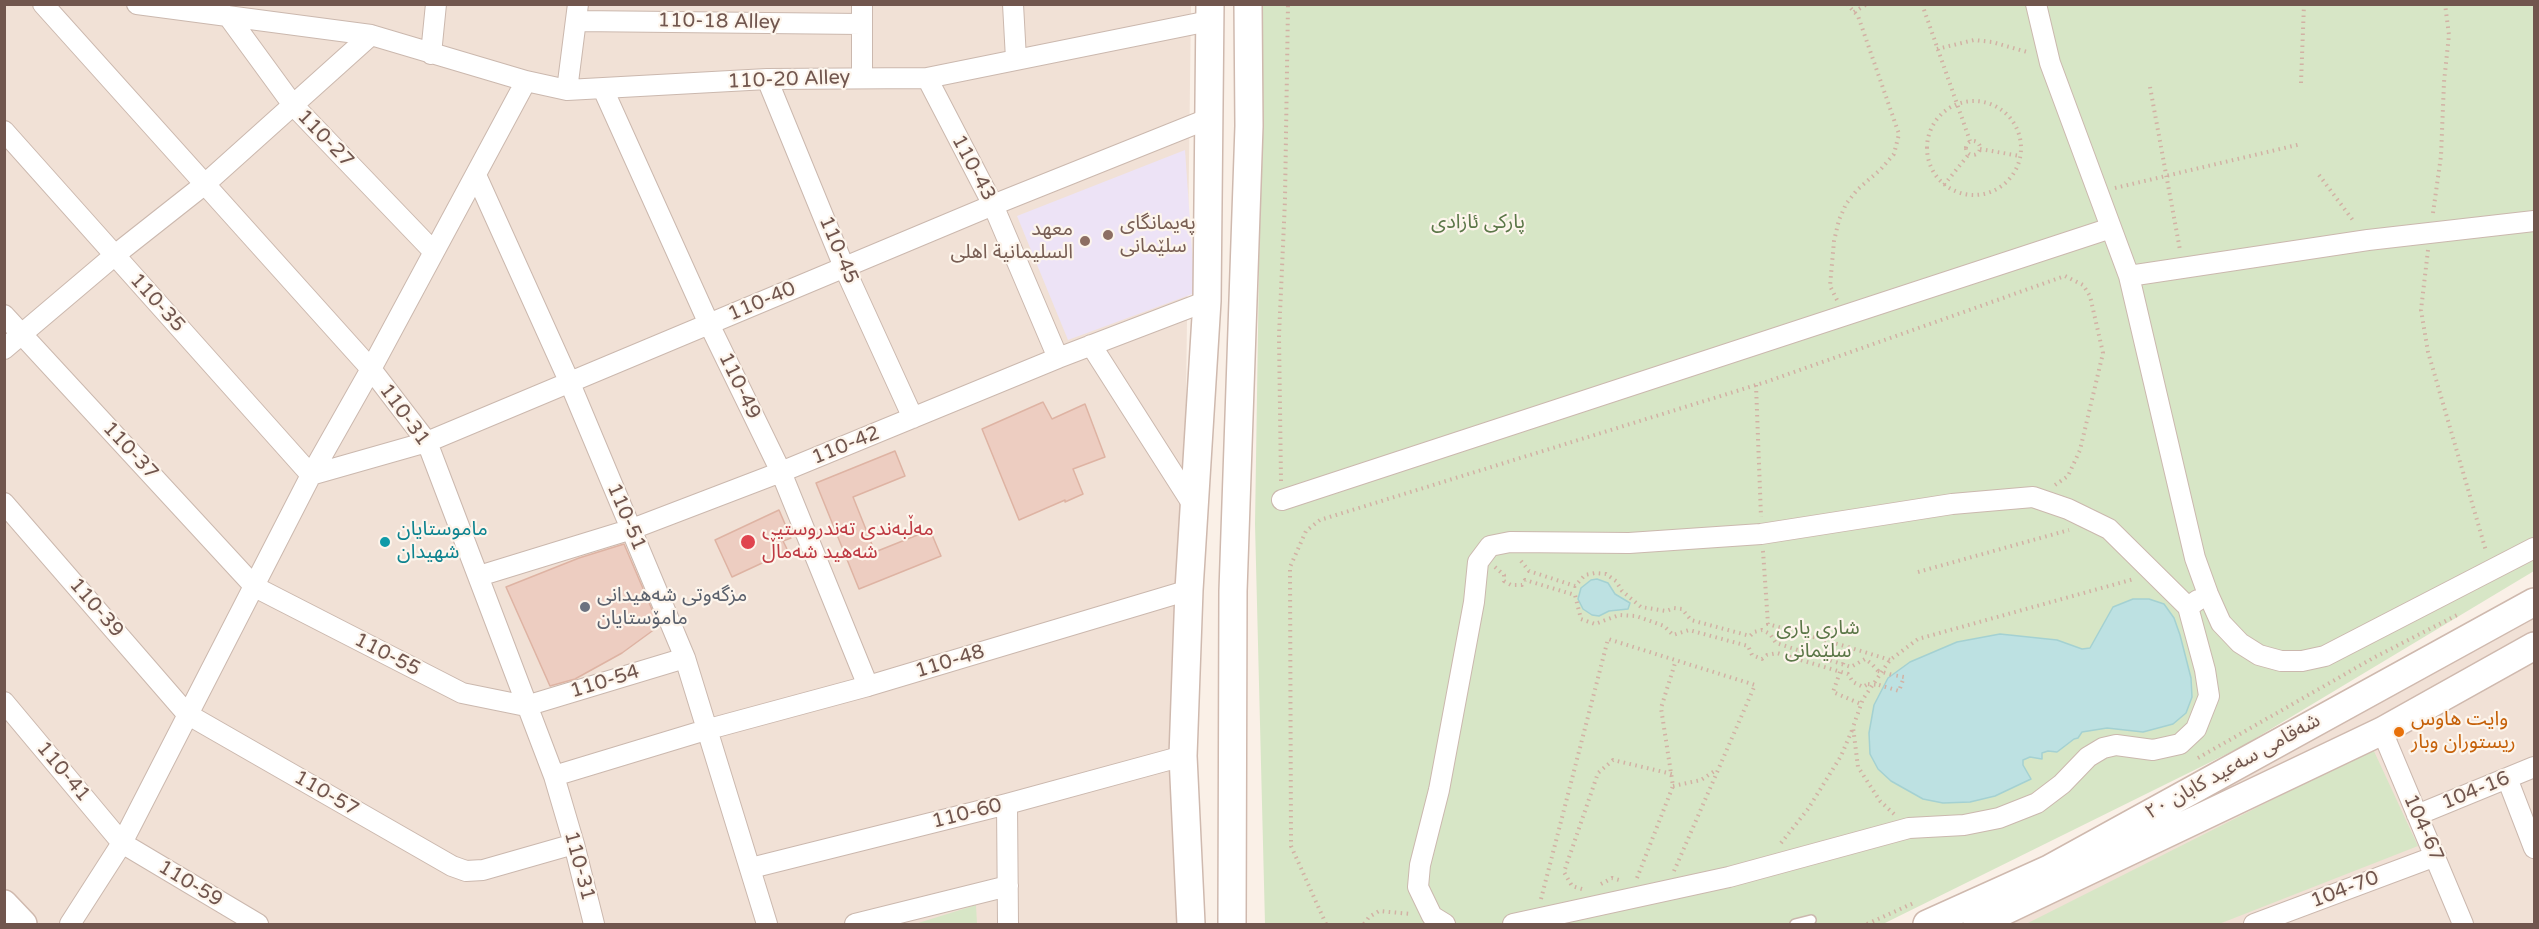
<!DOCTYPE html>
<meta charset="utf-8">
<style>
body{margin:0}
#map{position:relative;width:2539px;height:929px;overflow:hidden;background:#faf0e7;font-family:"Varela Round",sans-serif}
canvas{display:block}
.frame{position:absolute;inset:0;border:6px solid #71564e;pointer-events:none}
</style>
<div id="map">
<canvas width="2539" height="929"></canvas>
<div class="frame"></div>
</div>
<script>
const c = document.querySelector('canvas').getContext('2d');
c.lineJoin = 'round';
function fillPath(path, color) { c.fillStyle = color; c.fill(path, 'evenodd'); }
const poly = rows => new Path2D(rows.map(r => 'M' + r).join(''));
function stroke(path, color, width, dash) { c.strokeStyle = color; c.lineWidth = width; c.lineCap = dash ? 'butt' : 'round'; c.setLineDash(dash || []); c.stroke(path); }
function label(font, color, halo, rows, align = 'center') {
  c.font = font + ' "Varela Round","Noto Sans Arabic",sans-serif'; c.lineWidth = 4.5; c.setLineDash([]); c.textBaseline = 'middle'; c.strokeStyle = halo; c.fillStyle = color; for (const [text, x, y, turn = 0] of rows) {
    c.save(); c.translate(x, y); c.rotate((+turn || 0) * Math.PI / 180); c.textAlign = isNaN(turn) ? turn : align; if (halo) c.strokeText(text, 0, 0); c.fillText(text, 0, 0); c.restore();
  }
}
const residential = poly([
 [5,5,1191,5,1185,476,1190,924,23,924,5,904],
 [2534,614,2534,924,1922,924]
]);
const education = poly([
 [1185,150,1195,293,1068,340,1017,216]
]);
const green = poly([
 [1263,5,2534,5,2534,571,2241,747,1883,924,1265,924,1255,524],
 [2373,749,2418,846,2219,924,2026,924],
 [976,905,977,924,915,924]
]);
const water = poly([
 [1597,579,1608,583,1615,594,1630,603,1628,609,1609,611,1599,616,1592,615,1583,609,1578,599,1581,588,1591,580,1597,579],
 [2133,599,2149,599,2164,604,2174,618,2180,635,2191,678,2192,697,2186,713,2173,724,2143,732,2107,728,2082,732,2078,738,2074,739,2057,752,2048,751,2042,753,2042,759,2030,757,2023,760,2023,765,2031,779,1995,796,1970,802,1943,803,1923,799,1891,781,1878,769,1870,754,1869,733,1874,705,1888,678,1910,662,1957,642,2000,634,2057,640,2082,649,2090,648,2113,607,2133,599]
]);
const building = poly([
 [1043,402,1052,419,1085,404,1105,457,1073,469,1083,494,1065,502,1065,500,1019,520,982,429,1043,402],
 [895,451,905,476,853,497,875,552,930,530,941,556,859,589,816,483,895,451],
 [779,510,791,538,783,541,788,551,732,577,715,540,779,510],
 [624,544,659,626,622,653,575,679,550,686,506,587,579,558,624,544]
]);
const path = poly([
 [1922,4,1970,141],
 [1854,12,1867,4],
 [1937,49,1974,40,1992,42,2027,52],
 [2301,83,2304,4],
 [2150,87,2180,250],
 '1927 148a47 47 0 1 1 94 0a47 47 0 1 1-94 0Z',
 '1966 148a7 7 0 1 1 14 0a7 7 0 1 1-14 0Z',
 [1980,149,2020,156],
 [2319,175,2355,223],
 [1944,185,1969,154],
 [2115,188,2301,144],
 [2433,213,2441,156,2444,82,2449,35,2445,4],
 [2428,250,2421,310,2428,352,2486,551],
 [1837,300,1830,286,1834,241,1839,220,1846,204,1857,190,1881,169,1894,154,1899,134,1858,16,1847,4],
 [1756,385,1761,517],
 [1281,481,1279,336,1285,200,1288,4],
 [1763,551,1768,624,1848,647],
 [1521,561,1529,571,1575,586,1585,575,1595,573,1606,574,1616,581,1622,591,1641,607,1666,611,1674,608,1682,609,1691,620,1750,636,1754,632,1762,630,1770,634,1776,643,1851,667,1865,659,1872,664,1878,671],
 [1495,567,1504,575,1504,581,1511,585,1522,585,1525,580,1575,595,1581,619,1595,624,1619,615,1636,616,1664,626,1673,635,1689,630,1748,646,1752,655,1762,659,1767,655,1777,653,1848,674,1853,682,1863,687,1868,684],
 [1918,572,2069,530],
 [1843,664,1848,647,1890,660],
 [1840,672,1833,692,1861,704],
 [1879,685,1899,691,1904,677,1893,675],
 [2198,758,2375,657,2459,614],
 [1673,786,1701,780,1716,770],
 [1894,814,1880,801,1858,767,1853,727,1863,699,1890,660,1918,639,2134,579],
 [1781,843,1808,809,1841,756,1853,728],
 [1637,878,1673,786,1661,708,1676,660],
 [1601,884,1612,878,1619,880],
 [1582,889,1572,886,1564,872,1598,773,1613,760,1672,774],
 [1541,899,1608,639,1755,685,1674,871],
 [1326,924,1291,846,1290,567,1306,531,1320,520,1769,381,2065,276,2083,285,2090,296,2103,353,2080,450,2068,476,2055,485],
 [1364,924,1369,917,1379,911,1411,914],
 [1867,924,1916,902]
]);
const lane = poly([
 [1795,924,1811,920]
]);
const street = poly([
 [43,4,371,369,427,442,554,776,574,844,594,924],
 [137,4,371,35,526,81,567,90,767,79,927,78,1209,21],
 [862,4,862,77],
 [1013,4,1016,59],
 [2036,4,2050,63,2129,276,2195,558,2208,594,2221,623,2240,643,2259,655,2281,661,2302,661,2325,656,2534,548],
 [228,16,293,105,434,252],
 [577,21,861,24],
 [431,54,436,4],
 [927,78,993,205,1058,358],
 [767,79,844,267,913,418],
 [603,89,709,324,781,472,868,686],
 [567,90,578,4],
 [4,131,311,475,427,442,993,205,1210,118],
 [476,175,569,381,685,658,767,924],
 [2129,276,2368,240,2534,221],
 [4,315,255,587,462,693,526,706,685,658],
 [1091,345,1195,508],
 [4,349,115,255,205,184,371,35],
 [1282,500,2111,228],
 [4,503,187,714,452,866,466,871,483,870,574,844],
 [479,576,632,529,781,472,1058,358,1207,301],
 [4,702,122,843,258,924],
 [2382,731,2463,924],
 [554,776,709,729,868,686,1189,590],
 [2507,778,2534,848],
 [1007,804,1008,924],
 [2417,815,2534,767],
 [751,868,1007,804,1183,756],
 [70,924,122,843,311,475,371,369,526,81],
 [855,924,1008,886],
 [1445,924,1432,916,1418,887,1420,865,1439,790,1474,602,1478,562,1490,546,1510,542,1629,543,1761,534,1952,504,2033,497,2068,509,2109,529,2188,607],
 [1513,924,1729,877,1909,828,1964,825,1999,818,2037,803,2062,784,2088,757,2103,748,2116,745,2153,750,2180,744,2196,729,2209,696,2205,670,2188,607,2198,600],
 [2254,924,2436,856]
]);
const secondary = poly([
 [4,904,23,924],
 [1191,924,1183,756,1189,590,1207,301,1210,4],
 [1232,924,1233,591,1249,126,1248,4],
 [1927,924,2049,869,2534,602],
 [1977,924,2382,731,2534,646]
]);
const pathBridge = poly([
 [1878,671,1893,675],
 [1868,684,1879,685]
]);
const markers = [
 [1108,235,6,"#8d6e63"],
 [1085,241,6,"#8d6e63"],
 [385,542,6,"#0f9aa8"],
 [748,542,8,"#e0444e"],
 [585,607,6,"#6b7280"],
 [2399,732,6,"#e8710a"]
];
const streetNames = [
 ["110-18 Alley",719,22,1],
 ["110-20 Alley",789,80,-2],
 ["110-27",325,139,46],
 ["110-43",973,168,62],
 ["110-45",838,250,67],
 ["110-40",762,302,-23],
 ["110-35",157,303,48],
 ["110-49",739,386,64],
 ["110-31",404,415,54],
 ["110-42",846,446,-22],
 ["110-37",130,451,47],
 ["110-51",626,517,67],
 ["110-39",96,608,49],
 ["110-55",387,655,27],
 ["110-48",950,662,-17],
 ["110-54",605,682,-17],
 ["شەقامی سەعید کابان ٢٠",2233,767,-29],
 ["110-41",63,772,50],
 ["104-16",2476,791,-22],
 ["110-57",326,794,30],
 ["110-60",967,814,-14],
 ["104-67",2423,828,66],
 ["110-31",579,866,75],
 ["110-59",190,884,31],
 ["104-70",2345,890,-21]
];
const parkNames = [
 ["پارکی ئازادی",1478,223],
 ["شاری یاری",1818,629],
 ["سلێمانی",1818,652]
];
const educationNames = [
 ["پەیمانگای",1120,224],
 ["سلێمانی",1120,247],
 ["معهد",1073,230,"right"],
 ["السلیمانیة اهلى",1073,253,"right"]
];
const cultureNames = [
 ["ماموستايان",397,530],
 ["شهيدان",397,553]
];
const healthNames = [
 ["مەڵبەندی تەندروستیی",762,530],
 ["شەهید شەماڵ",762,553]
];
const worshipNames = [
 ["مزگەوتی شەهیدانی",597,596],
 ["مامۆستایان",597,619]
];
const foodNames = [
 ["وايت هاوس",2411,720],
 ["ريستوران وبار",2411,743]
];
fillPath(residential, '#f1e1d6');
fillPath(education, '#ede3f6');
fillPath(green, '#d7e6c6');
fillPath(water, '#bde1e2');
stroke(water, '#a4d1d2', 1.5);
fillPath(building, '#edcdc1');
stroke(building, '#deb3a3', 1.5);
stroke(lane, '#cbb8ae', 12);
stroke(street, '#cbb8ae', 22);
stroke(secondary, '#cfb9ae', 30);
stroke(path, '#d2b1a4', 4, [1.5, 4.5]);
stroke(lane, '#fff', 9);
stroke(street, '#fff', 20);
stroke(secondary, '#fff', 27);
stroke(pathBridge, '#d2b1a4', 4, [1.5, 4.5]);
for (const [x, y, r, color] of markers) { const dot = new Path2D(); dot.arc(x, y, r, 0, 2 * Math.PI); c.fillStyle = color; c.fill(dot); stroke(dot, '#fdf5ec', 2); }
label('20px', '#71564e', '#fdf5ec', streetNames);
label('20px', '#5a7647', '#fdf5ec', parkNames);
label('20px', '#785e54', '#fdf5ec', educationNames, 'left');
label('20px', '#0d838f', '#fdf5ec', cultureNames, 'left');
label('20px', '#be3a42', '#fdf5ec', healthNames, 'left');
label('20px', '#5b616d', '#fdf5ec', worshipNames, 'left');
label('20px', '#c56008', '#fdf5ec', foodNames, 'left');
</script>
